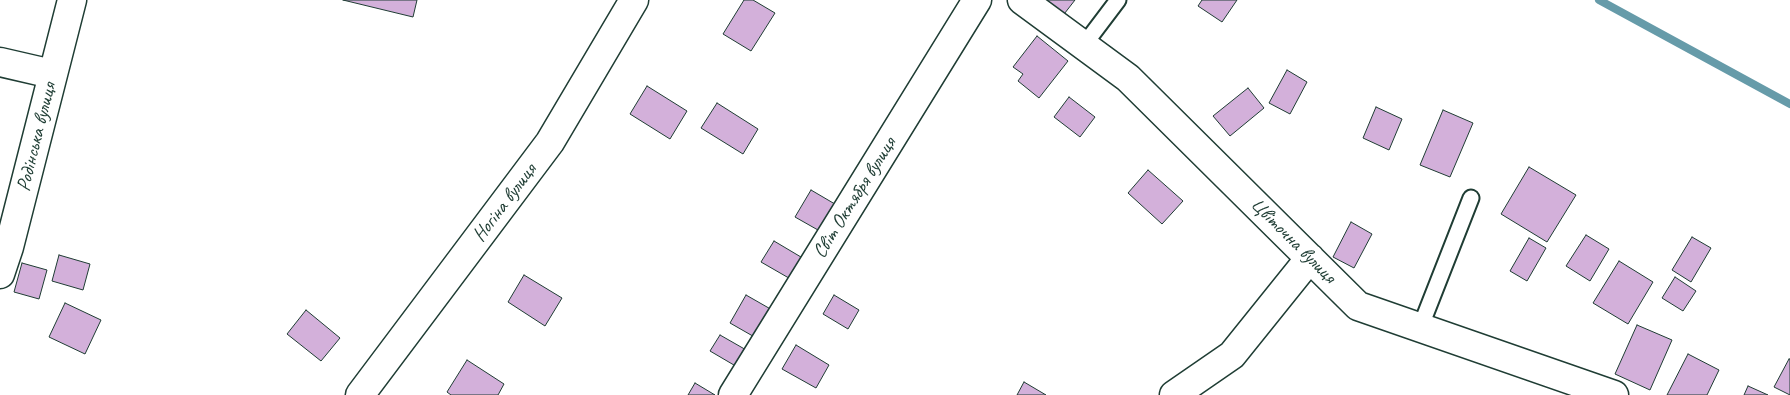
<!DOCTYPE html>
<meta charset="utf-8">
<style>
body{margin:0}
canvas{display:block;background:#fff}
</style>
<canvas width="1790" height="395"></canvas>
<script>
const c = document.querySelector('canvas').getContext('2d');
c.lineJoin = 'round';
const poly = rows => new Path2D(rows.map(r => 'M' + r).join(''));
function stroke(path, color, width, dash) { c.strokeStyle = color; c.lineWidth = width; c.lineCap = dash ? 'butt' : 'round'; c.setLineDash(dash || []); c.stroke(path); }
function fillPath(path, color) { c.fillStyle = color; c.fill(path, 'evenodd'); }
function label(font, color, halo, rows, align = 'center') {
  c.font = font + ' Caveat,sans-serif'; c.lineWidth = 4; c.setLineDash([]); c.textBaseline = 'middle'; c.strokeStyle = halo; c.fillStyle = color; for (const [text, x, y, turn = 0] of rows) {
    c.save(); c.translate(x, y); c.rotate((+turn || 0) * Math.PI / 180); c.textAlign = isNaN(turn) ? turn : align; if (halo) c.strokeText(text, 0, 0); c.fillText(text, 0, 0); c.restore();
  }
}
const stream = poly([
 [1599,0,1790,104]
]);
const building = poly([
 [343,0,417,0,413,17,343,0],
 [744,0,753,0,775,13,751,51,723,34,744,0],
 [1039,0,1075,0,1061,18,1039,0],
 [1202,0,1237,0,1222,22,1198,6,1202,0],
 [1037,36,1068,61,1039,98,1018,81,1023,74,1013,67,1037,36],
 [1287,70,1307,82,1290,114,1269,103,1287,70],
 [647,86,687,111,670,139,630,114,647,86],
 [1248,88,1264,108,1230,136,1213,116,1248,88],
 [1069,97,1095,117,1080,137,1054,117,1069,97],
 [717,103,758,129,743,154,701,128,717,103],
 [1376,107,1402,119,1389,150,1363,138,1376,107],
 [1443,110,1473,123,1450,177,1420,165,1443,110],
 [1529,167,1576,195,1547,242,1501,214,1529,167],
 [1148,170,1183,201,1162,224,1128,193,1148,170],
 [811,190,840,207,825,234,795,217,811,190],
 [1351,222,1372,234,1354,268,1333,257,1351,222],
 [1586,235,1609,249,1590,281,1566,266,1586,235],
 [1692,237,1711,248,1691,282,1672,270,1692,237],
 [1529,238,1546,248,1527,281,1510,271,1529,238],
 [774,241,806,260,794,281,761,262,774,241],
 [59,255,90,264,83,290,52,281,59,255],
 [1619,261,1653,282,1628,324,1593,303,1619,261],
 [22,263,47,270,39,299,14,292,22,263],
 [524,275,562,298,545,326,508,302,524,275],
 [1675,277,1696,291,1683,311,1662,298,1675,277],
 [746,295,774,311,758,339,730,323,746,295],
 [834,295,859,310,848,329,823,314,834,295],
 [65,303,101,320,85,354,49,337,65,303],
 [306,310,340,338,321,361,287,334,306,310],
 [1637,325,1672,340,1650,390,1615,374,1637,325],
 [720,335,748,351,739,368,710,351,720,335],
 [796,345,829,365,816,388,782,369,796,345],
 [1688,354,1719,370,1707,395,1667,395,1688,354],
 [1789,359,1790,359,1790,395,1774,387,1789,359],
 [467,360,504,384,498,395,451,395,447,392,467,360],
 [1024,382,1046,395,1017,395,1024,382],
 [695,383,715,395,688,395,695,383],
 [1748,386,1768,395,1744,395,1748,386]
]);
const lane = poly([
 [1084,45,1118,0],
 [1420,328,1471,198]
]);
const street = poly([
 [1022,0,1128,78,1358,306,1614,395],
 [0,62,52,74],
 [0,274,9,247,72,0],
 [360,395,550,142,634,0],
 [733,395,977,0],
 [1174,395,1232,355,1310,258]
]);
const streetNames = [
 ["Родінська вулиця",37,137,-76],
 ["Світ Октября вулиця",855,198,-58],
 ["Ногіна вулиця",505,203,-53],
 ["Цвiточна вулиця",1293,241,45]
];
stroke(stream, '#669ba9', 8);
fillPath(building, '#d3b0da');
stroke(building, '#1f3d34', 1);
stroke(lane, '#1f3d34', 19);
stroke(street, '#1f3d34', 31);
stroke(lane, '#fff', 15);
stroke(street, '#fff', 28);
label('20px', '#1f3d34', '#fff', streetNames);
</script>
